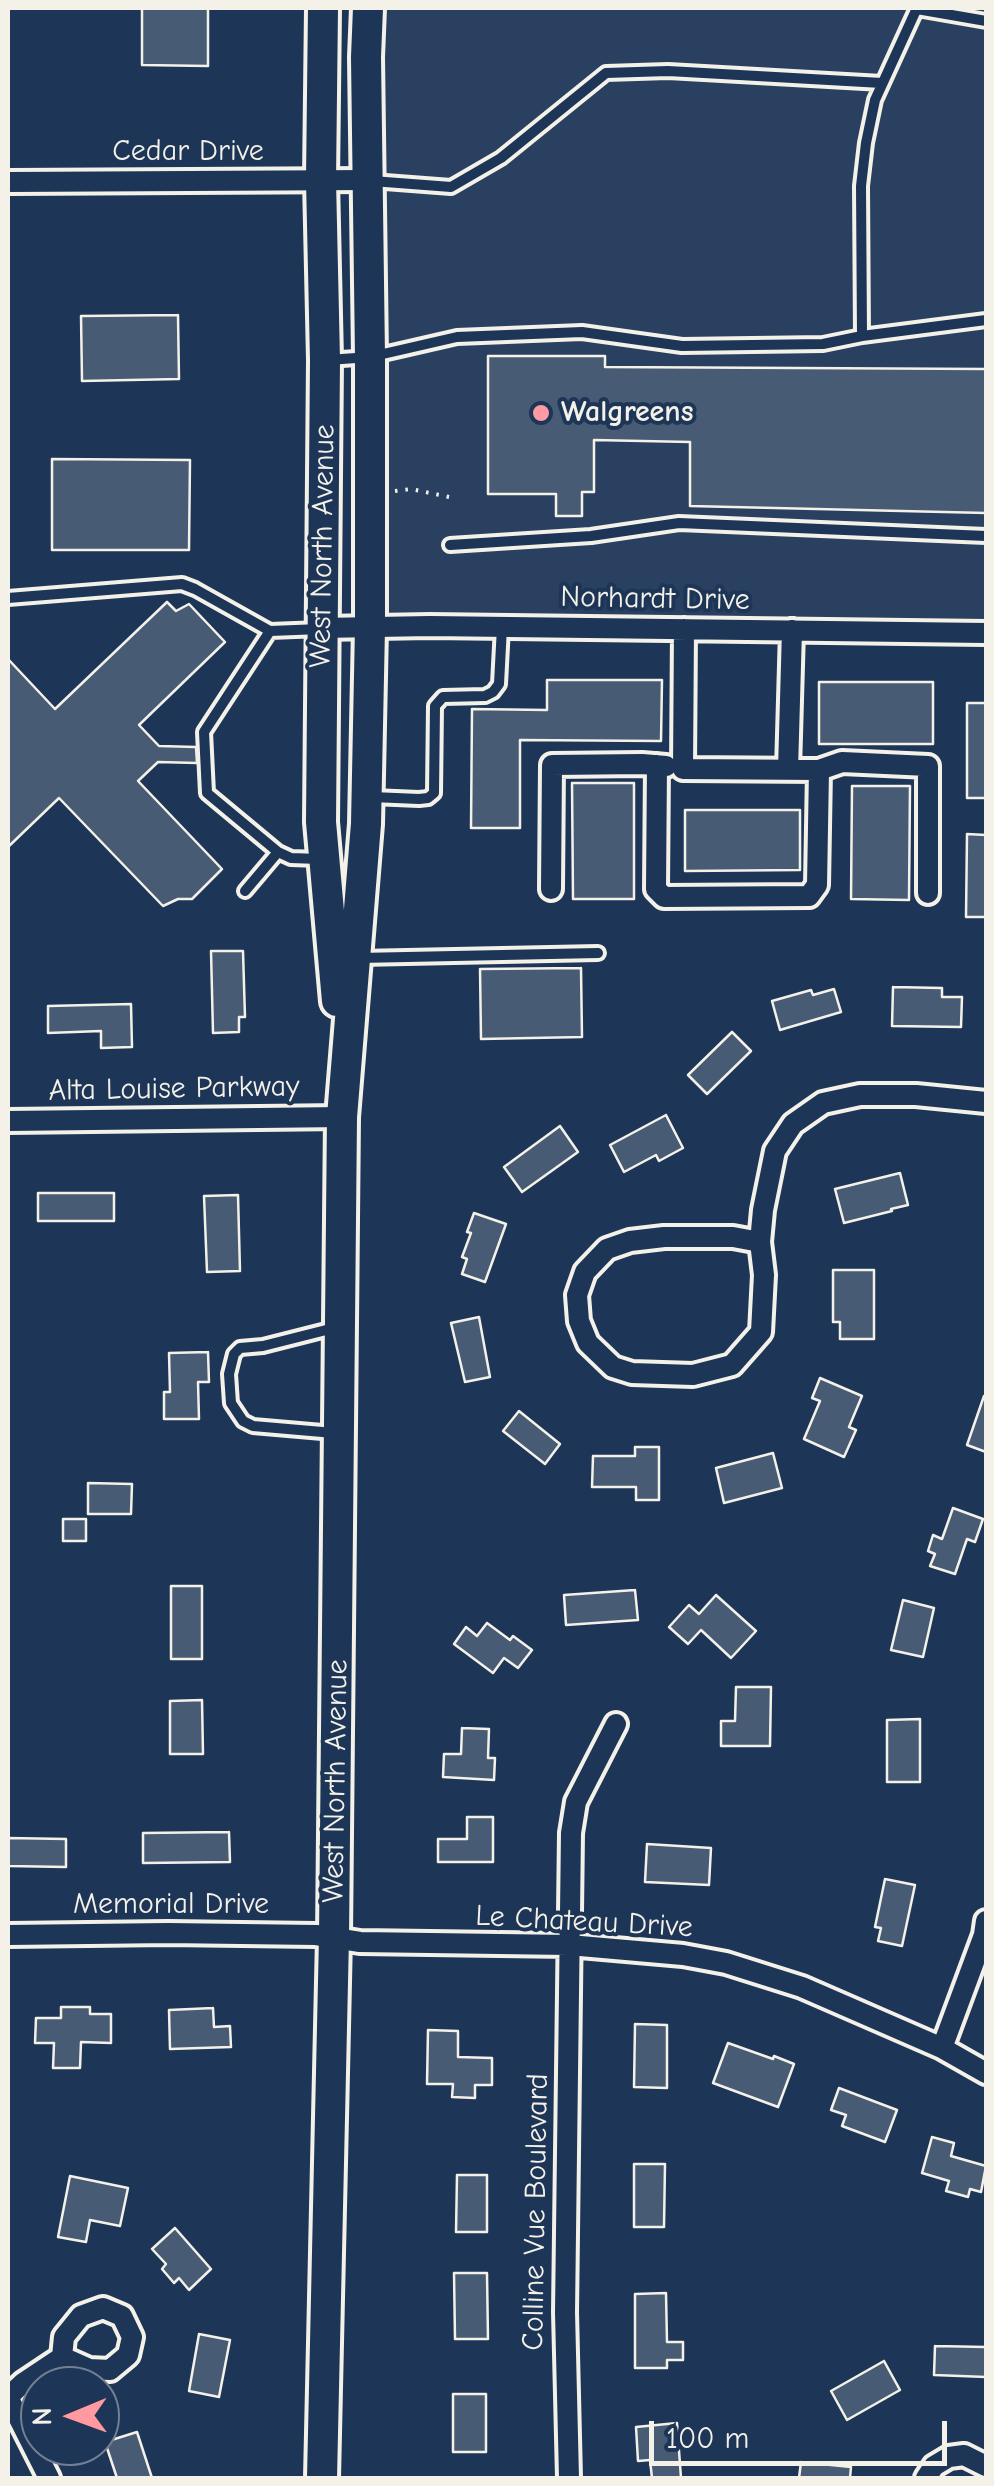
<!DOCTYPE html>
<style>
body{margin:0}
#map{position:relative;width:994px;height:2486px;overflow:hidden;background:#1d3557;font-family:"Comic Neue",sans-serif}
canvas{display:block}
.frame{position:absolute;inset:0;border:10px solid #f4f1e8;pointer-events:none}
.north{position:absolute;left:20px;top:2366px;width:100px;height:100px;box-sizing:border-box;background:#1d3557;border:2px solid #738091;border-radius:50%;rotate:269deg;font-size:28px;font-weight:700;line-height:40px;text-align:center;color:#f4f1e8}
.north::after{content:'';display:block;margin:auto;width:35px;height:45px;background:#ff9aa2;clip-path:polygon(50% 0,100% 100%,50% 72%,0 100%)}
.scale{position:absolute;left:649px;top:2421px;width:298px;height:45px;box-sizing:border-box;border:5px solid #f4f1e8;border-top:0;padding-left:12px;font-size:30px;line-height:35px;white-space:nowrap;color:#f4f1e8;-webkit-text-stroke:8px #1d3557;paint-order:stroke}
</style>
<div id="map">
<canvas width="994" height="2486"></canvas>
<div class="frame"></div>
<div class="north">N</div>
<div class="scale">100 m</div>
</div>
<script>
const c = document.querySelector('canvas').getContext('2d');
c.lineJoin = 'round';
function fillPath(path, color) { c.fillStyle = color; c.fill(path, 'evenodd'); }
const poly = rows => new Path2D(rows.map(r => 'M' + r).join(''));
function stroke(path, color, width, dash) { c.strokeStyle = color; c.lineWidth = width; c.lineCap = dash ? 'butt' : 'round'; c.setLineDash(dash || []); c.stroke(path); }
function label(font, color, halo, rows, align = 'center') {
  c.font = font + ' "Comic Neue",sans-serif'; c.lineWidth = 8; c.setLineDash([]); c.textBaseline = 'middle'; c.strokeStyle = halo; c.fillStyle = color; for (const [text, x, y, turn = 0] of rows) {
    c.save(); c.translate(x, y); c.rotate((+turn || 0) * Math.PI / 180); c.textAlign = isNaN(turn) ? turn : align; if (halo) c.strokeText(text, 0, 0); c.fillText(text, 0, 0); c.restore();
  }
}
const built = poly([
 [368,8,986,8,986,633,370,627]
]);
const building = poly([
 [142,8,208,8,208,66,142,65,142,8],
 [178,315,179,379,82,381,81,316,178,315],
 [488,356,605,356,605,367,986,369,986,513,690,506,690,442,594,440,594,492,582,492,582,516,556,516,556,494,488,494,488,356],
 [52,459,190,460,189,550,52,550,52,459],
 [167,602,176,611,189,604,225,642,139,725,159,746,196,747,197,763,158,762,138,781,222,869,192,899,178,899,163,906,59,798,8,847,8,659,55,709,167,602],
 [547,680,662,680,661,741,520,740,520,828,471,828,472,709,547,710,547,680],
 [819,682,933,682,933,744,819,744,819,682],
 [967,703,986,703,986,798,967,798,967,703],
 [572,783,634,783,634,899,573,899,572,783],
 [852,786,910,786,909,900,851,899,852,786],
 [685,810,800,810,800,870,685,871,685,810],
 [967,834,986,835,986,917,966,917,967,834],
 [211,951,243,951,245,1017,239,1017,239,1032,213,1033,211,951],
 [581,968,582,1037,481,1039,480,969,581,968],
 [893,987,942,988,942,997,962,997,961,1027,892,1026,893,987],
 [834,989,841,1012,780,1030,772,1001,811,990,813,995,834,989],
 [131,1004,132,1047,101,1048,101,1031,48,1033,48,1006,131,1004],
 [732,1032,751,1051,707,1094,688,1075,732,1032],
 [666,1115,683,1148,659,1161,656,1155,624,1172,610,1145,666,1115],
 [560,1126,578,1152,522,1192,504,1167,560,1126],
 [900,1173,908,1205,891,1209,892,1211,844,1223,835,1189,900,1173],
 [38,1193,114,1193,114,1221,38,1221,38,1193],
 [238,1195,240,1271,207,1272,204,1196,238,1195],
 [474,1213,506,1224,485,1282,462,1274,467,1259,462,1257,471,1233,467,1232,474,1213],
 [833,1270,874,1270,874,1339,840,1339,840,1322,833,1322,833,1270],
 [479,1317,490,1377,465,1382,451,1323,479,1317],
 [208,1352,209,1382,198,1382,199,1419,164,1419,164,1392,170,1392,169,1353,208,1352],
 [820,1378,862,1396,849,1427,856,1430,844,1457,804,1439,820,1401,812,1398,820,1378],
 [984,1396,986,1396,986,1452,967,1445,984,1396],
 [519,1411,560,1444,545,1464,503,1431,519,1411],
 [635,1447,659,1447,659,1500,636,1500,636,1487,592,1487,593,1456,635,1456,635,1447],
 [773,1453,782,1488,724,1503,716,1468,773,1453],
 [88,1483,132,1484,131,1514,88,1514,88,1483],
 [953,1508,983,1519,975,1542,967,1539,955,1574,930,1566,935,1554,928,1551,933,1535,942,1539,953,1508],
 [63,1519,86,1519,86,1541,63,1541,63,1519],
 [171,1586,202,1586,202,1659,171,1659,171,1586],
 [635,1590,638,1620,566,1625,564,1595,635,1590],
 [716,1595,756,1631,731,1658,701,1630,688,1644,669,1627,689,1605,699,1614,716,1595],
 [903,1600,934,1608,923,1657,891,1650,903,1600],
 [487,1623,510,1640,513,1636,532,1650,518,1668,504,1658,493,1673,454,1644,466,1627,477,1636,487,1623],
 [736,1687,771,1687,770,1746,721,1746,721,1721,735,1721,736,1687],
 [202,1700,203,1754,170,1754,170,1701,202,1700],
 [920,1719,920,1782,887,1782,887,1720,920,1719],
 [462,1728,489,1729,488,1758,495,1758,494,1780,443,1777,444,1754,461,1754,462,1728],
 [467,1817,493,1817,493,1862,438,1862,438,1839,467,1839,467,1817],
 [229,1832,230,1862,143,1863,143,1833,229,1832],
 [8,1838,66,1839,66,1867,8,1866,8,1838],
 [647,1844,711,1848,709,1885,645,1882,647,1844],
 [885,1879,915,1885,902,1946,878,1941,881,1928,875,1927,885,1879],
 [61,2007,90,2007,90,2014,111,2014,111,2043,81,2042,80,2068,53,2068,54,2043,35,2043,36,2018,61,2018,61,2007],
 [213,2008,214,2027,230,2026,231,2047,170,2049,169,2010,213,2008],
 [635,2024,667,2025,667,2088,634,2087,635,2024],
 [428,2030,458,2031,458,2057,492,2058,492,2085,475,2085,475,2098,452,2097,453,2084,427,2084,428,2030],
 [728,2043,773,2059,774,2056,794,2064,778,2107,713,2083,728,2043],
 [839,2088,897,2110,885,2142,842,2126,846,2115,831,2110,839,2088],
 [932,2137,954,2143,951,2156,986,2166,981,2192,970,2189,968,2197,946,2191,949,2181,922,2173,932,2137],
 [634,2164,665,2164,664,2227,634,2227,634,2164],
 [457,2175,487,2175,487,2232,456,2232,457,2175],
 [70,2176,128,2188,120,2226,90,2220,86,2242,58,2237,70,2176],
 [175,2228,211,2269,189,2290,179,2278,174,2283,162,2269,166,2264,152,2249,175,2228],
 [454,2273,487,2273,488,2339,455,2339,454,2273],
 [666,2293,667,2342,683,2342,683,2360,667,2360,667,2368,635,2368,635,2294,666,2293],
 [199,2334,230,2340,219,2397,189,2391,199,2334],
 [935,2346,986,2347,986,2377,934,2375,935,2346],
 [884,2361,900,2390,847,2420,831,2391,884,2361],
 [453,2394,486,2394,486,2452,453,2452,453,2394],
 [677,2423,681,2478,652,2478,650,2460,638,2461,636,2427,677,2423],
 [137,2432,152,2478,117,2478,105,2442,137,2432],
 [801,2462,851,2467,850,2478,799,2478,801,2462]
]);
const path = poly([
 [395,491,411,489,449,497]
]);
const lane = poly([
 [917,9,986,21],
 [372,181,451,187,501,158,606,73,668,71,882,83],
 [862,336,861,186,866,143,875,100,917,8],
 [328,360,370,357,457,337,582,332,682,346,823,344,862,336,986,320],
 [450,545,591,536,679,523,986,536],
 [8,598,182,584,195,589,270,631],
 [372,797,419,799,428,798,434,793,435,706,443,697,485,696,493,692,499,684,502,627],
 [319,859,291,858,278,852,207,793,204,732,270,631,321,629],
 [245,891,278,852],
 [359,958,598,953],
 [334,1433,253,1426,243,1421,231,1403,229,1374,234,1354,240,1348,263,1346,338,1327]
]);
const street = poly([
 [8,182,369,180],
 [322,628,430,626,986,633],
 [684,629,683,769,819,770,842,762,928,766,928,893],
 [657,765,656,889,664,897,809,896,817,885,819,770],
 [788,770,792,630],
 [551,889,552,765,642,764,666,766],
 [8,1121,342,1117],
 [664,1237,733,1237,760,1242,764,1275,761,1332,732,1365,693,1375,632,1373,613,1367,588,1343,579,1321,577,1295,585,1272,607,1249,630,1241,664,1237],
 [760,1242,763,1210,775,1151,793,1124,823,1103,860,1095,916,1095,986,1102],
 [8,1935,168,1933,316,1935,360,1942,569,1945,683,1955,726,1963,802,1987,942,2048,986,2073],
 [942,2048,984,1935,986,1921],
 [8,2397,23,2383,62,2357,64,2337,81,2316,103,2308,122,2316,132,2337,128,2355,110,2370,89,2369,62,2357],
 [8,2397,49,2478],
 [569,2478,565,2312,571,1833,576,1802,616,1724],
 [926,2478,934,2466,949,2457,964,2455,986,2466]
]);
const secondary = poly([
 [323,8,321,180,325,360,321,822,337,1001],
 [322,2478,334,1937,342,1117,366,824,370,627,370,357,366,57,368,8]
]);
const markers = [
 [541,413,10,"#ff9aa2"]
];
const streetNames = [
 ["Cedar Drive",188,152],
 ["West North Avenue",323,546,-89],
 ["Norhardt Drive",655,599,1],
 ["Alta Louise Parkway",174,1089,-1],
 ["West North Avenue",336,1781,-89],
 ["Memorial Drive",171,1905],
 ["Le Chateau Drive",584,1922,3],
 ["Colline Vue Boulevard",536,2212,-89]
];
const poiNames = [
 ["Walgreens",561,413]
];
fillPath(built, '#2a4060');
fillPath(building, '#485b74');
stroke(building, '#f4f1e8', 2.5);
stroke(lane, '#f4f1e8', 18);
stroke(street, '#f4f1e8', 28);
stroke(secondary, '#f4f1e8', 38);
stroke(path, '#f4f1e8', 4, [2.5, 8]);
stroke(lane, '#1d3557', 10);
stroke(street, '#1d3557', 20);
stroke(secondary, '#1d3557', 30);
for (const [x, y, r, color] of markers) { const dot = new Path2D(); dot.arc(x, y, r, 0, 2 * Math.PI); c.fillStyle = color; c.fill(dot); stroke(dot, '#1d3557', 4); }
label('30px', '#f4f1e8', '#1d3557', streetNames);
label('bold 30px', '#f4f1e8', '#1d3557', poiNames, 'left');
</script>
